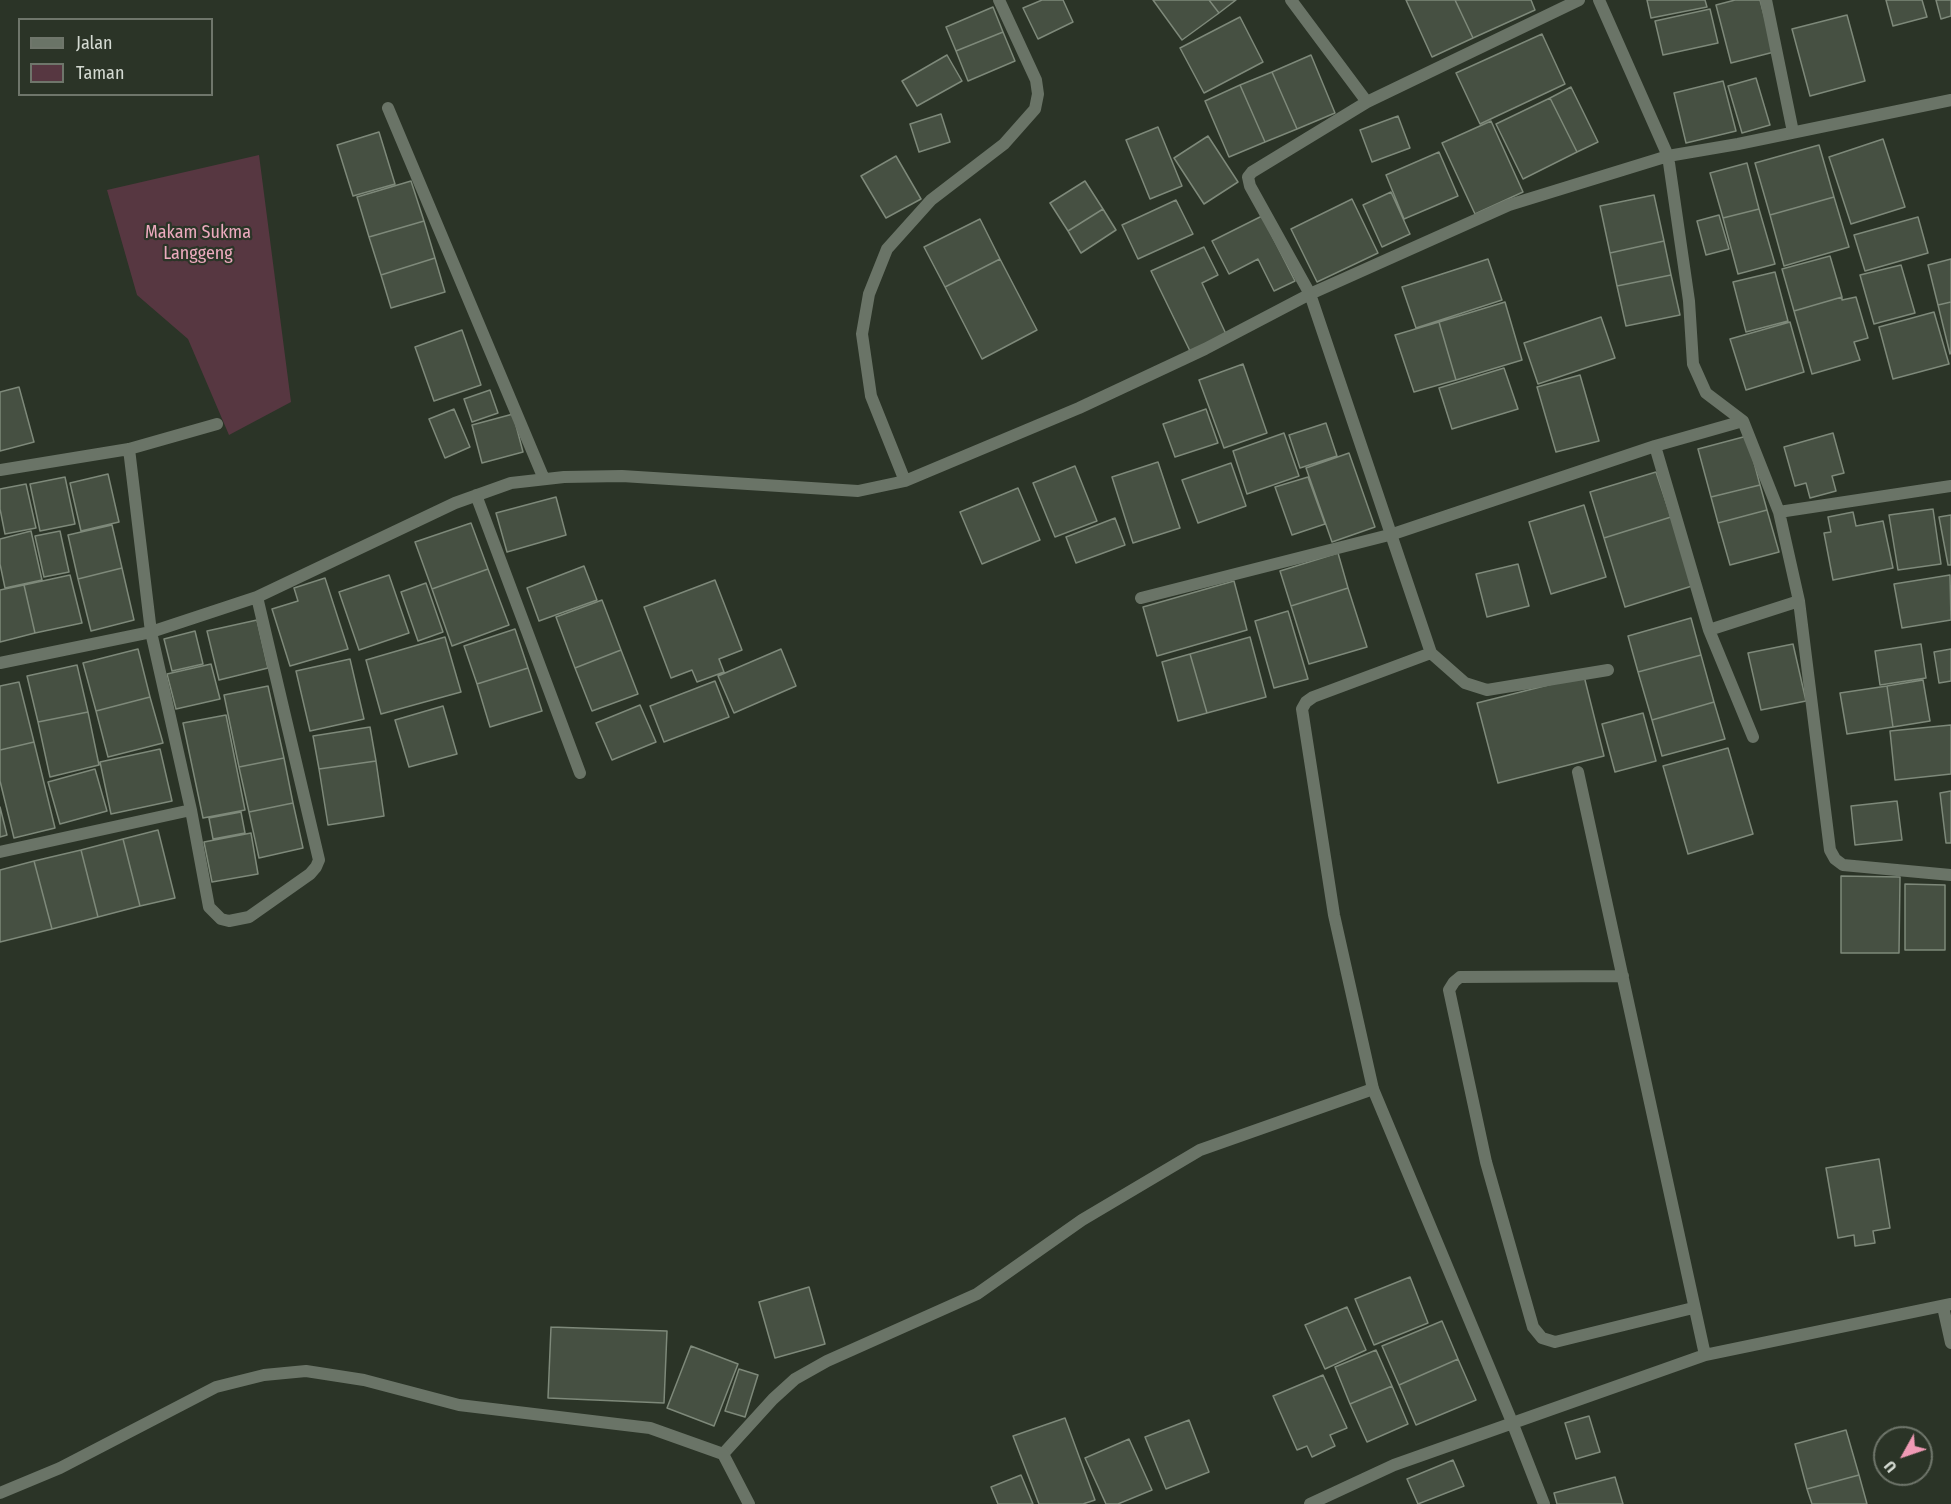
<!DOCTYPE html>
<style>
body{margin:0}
#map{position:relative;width:1951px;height:1504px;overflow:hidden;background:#2b3427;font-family:"Fira Sans Condensed",sans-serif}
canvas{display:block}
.legend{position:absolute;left:18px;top:18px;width:195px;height:78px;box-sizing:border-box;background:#2b3427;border:2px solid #6f766b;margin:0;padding:8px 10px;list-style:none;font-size:18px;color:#d4dad2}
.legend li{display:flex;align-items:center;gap:12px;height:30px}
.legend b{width:30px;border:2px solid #6f766b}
.north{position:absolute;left:1873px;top:1426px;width:60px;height:60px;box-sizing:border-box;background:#2b3427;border:2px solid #6f766b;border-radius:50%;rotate:230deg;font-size:16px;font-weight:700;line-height:24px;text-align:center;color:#d4dad2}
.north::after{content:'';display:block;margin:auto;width:21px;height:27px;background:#f09ab5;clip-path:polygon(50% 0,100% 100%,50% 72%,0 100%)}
</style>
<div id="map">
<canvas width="1951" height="1504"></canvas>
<ul class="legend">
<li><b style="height:8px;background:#6a7467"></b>Jalan</li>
<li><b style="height:16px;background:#573741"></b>Taman</li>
</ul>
<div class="north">U</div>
</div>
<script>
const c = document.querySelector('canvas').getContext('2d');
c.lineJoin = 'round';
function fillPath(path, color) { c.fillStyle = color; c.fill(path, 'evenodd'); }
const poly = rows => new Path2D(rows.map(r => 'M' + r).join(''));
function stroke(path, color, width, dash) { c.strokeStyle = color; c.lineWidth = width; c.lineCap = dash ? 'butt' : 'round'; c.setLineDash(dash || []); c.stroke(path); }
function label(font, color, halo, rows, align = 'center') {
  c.font = font + ' "Fira Sans Condensed",sans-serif'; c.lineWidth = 4.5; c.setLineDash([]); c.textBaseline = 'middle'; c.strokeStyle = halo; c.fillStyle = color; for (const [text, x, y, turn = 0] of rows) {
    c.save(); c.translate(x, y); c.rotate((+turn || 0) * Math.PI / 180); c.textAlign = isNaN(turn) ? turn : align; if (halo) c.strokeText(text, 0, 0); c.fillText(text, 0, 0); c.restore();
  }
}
const green = poly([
 [259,155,291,402,229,435,188,339,137,295,107,190]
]);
const building = poly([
 [1042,0,1063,0,1073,22,1038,39,1023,8,1042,0],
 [1153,0,1209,0,1219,13,1182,40,1153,0],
 [1209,0,1236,0,1219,13,1209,0],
 [1406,0,1455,0,1473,38,1432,57,1406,0],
 [1455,0,1531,0,1535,10,1473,38,1455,0],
 [1647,0,1705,0,1707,7,1651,18,1647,0],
 [1735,0,1760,0,1774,52,1731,63,1716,5,1735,0],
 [1886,0,1922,0,1927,17,1893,26,1886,0],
 [1936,0,1951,0,1951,16,1941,19,1936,0],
 [993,7,1003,32,956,51,946,27,993,7],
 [1710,9,1718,43,1663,55,1655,21,1710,9],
 [1847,15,1865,81,1810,96,1792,29,1847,15],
 [1240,17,1263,62,1204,93,1180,48,1240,17],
 [1003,32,1015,61,968,81,956,51,1003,32],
 [1542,34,1565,84,1480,124,1456,73,1542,34],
 [947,55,962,81,917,106,902,81,947,55],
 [1311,55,1335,113,1297,129,1272,72,1311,55],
 [1272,72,1297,129,1265,142,1240,85,1272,72],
 [1756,78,1770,125,1742,133,1728,86,1756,78],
 [1723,81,1736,131,1686,143,1674,93,1723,81],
 [1240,85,1265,142,1229,157,1205,101,1240,85],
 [1571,87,1598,142,1577,152,1550,98,1571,87],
 [1550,98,1577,152,1523,179,1496,124,1550,98],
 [941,114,950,142,919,152,910,124,941,114],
 [1398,116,1410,148,1372,162,1360,130,1398,116],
 [1491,121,1523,192,1475,214,1442,143,1491,121],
 [1158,127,1182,186,1150,199,1126,140,1158,127],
 [379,132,395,184,353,196,337,145,379,132],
 [1208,136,1238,182,1204,204,1174,158,1208,136],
 [1883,139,1905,207,1851,224,1829,157,1883,139],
 [1819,145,1834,197,1770,215,1755,163,1819,145],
 [1439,152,1458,196,1404,219,1386,175,1439,152],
 [896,156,921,199,886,218,861,176,896,156],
 [1747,163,1759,209,1723,218,1710,173,1747,163],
 [411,181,424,221,369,237,357,197,411,181],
 [1085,181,1103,209,1068,231,1050,203,1085,181],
 [1391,192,1410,234,1382,247,1363,205,1391,192],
 [1654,195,1664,241,1610,253,1600,206,1654,195],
 [1834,197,1849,247,1784,266,1770,215,1834,197],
 [1352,199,1378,253,1317,282,1291,229,1352,199],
 [1176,200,1193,234,1138,259,1122,225,1176,200],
 [1103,209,1116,230,1081,253,1068,231,1103,209],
 [1759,209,1775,264,1738,274,1723,218,1759,209],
 [1719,215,1729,249,1706,255,1697,221,1719,215],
 [1262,216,1295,281,1274,291,1258,259,1229,274,1212,241,1262,216],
 [1918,217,1928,253,1865,271,1854,235,1918,217],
 [980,219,1000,259,945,287,924,247,980,219],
 [424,221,435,258,381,275,369,237,424,221],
 [1664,241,1671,275,1617,286,1610,253,1664,241],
 [1204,247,1218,275,1202,283,1226,334,1190,351,1151,271,1204,247],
 [1830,256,1842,297,1794,311,1782,269,1830,256],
 [435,258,445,292,391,308,381,275,435,258],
 [1000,259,1037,330,982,359,945,287,1000,259],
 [1488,259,1502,300,1416,328,1402,287,1488,259],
 [1951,259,1951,302,1938,305,1928,265,1951,259],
 [1901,265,1915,313,1874,324,1860,275,1901,265],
 [1775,272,1788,321,1746,332,1733,282,1775,272],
 [1671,275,1680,315,1626,326,1617,286,1671,275],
 [1842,297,1842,300,1856,297,1868,338,1854,342,1860,360,1812,374,1794,311,1842,297],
 [1505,302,1522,360,1456,380,1439,322,1505,302],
 [1951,302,1951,353,1950,354,1938,305,1951,302],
 [1934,312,1949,364,1893,379,1879,327,1934,312],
 [1601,317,1615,358,1538,384,1524,343,1601,317],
 [1439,322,1456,380,1414,392,1395,335,1439,322],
 [1790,322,1804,372,1746,390,1730,339,1790,322],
 [462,330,481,385,434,401,415,347,462,330],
 [1243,364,1267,433,1224,448,1199,380,1243,364],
 [1504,368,1518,409,1452,429,1439,388,1504,368],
 [1580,375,1599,441,1556,452,1537,387,1580,375],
 [19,387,34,442,0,451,0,392,19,387],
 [490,390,498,413,472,422,464,399,490,390],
 [454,409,470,447,445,458,429,419,454,409],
 [1206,409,1218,443,1175,457,1163,424,1206,409],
 [513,414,523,452,482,463,472,425,513,414],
 [1326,423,1337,456,1300,468,1289,435,1326,423],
 [1284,433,1299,476,1247,494,1233,451,1284,433],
 [1833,433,1844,473,1832,476,1836,491,1810,498,1806,483,1795,486,1784,447,1833,433],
 [1747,436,1760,485,1711,497,1698,449,1747,436],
 [1349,453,1375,527,1332,542,1306,468,1349,453],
 [1158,462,1180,528,1133,543,1112,477,1158,462],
 [1231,463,1246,506,1198,523,1182,480,1231,463],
 [1075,466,1097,521,1055,537,1033,483,1075,466],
 [1656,472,1671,517,1604,538,1590,492,1656,472],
 [108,474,119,522,81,531,70,483,108,474],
 [65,477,75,524,40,531,30,484,65,477],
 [1308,477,1325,524,1292,535,1275,487,1308,477],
 [26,484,36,528,5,534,0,509,0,489,26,484],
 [1760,485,1767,510,1718,523,1711,497,1760,485],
 [1018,488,1040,540,982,564,960,512,1018,488],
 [556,497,566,535,507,552,496,513,556,497],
 [1584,505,1606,577,1551,594,1529,522,1584,505],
 [1933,509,1941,564,1898,570,1889,515,1933,509],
 [1767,510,1779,552,1730,565,1718,523,1767,510],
 [1853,512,1856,526,1883,521,1893,568,1833,580,1824,533,1831,532,1828,517,1853,512],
 [1951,515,1951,565,1948,565,1939,517,1951,515],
 [1671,517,1692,586,1625,607,1604,538,1671,517],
 [1115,518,1125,545,1076,563,1066,537,1115,518],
 [471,523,488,569,432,589,415,542,471,523],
 [112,525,122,568,78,579,68,535,112,525],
 [31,531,42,580,5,588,0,564,0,539,31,531],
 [60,531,69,572,44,577,35,536,60,531],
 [1338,553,1348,588,1291,606,1280,571,1338,553],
 [1518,564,1529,606,1487,617,1476,574,1518,564],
 [584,566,597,600,539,621,527,588,584,566],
 [122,568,134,620,91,631,78,579,122,568],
 [488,569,509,625,452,646,432,589,488,569],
 [70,575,82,623,35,633,24,585,70,575],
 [389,575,409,633,359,650,339,592,389,575],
 [1950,575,1951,620,1902,628,1894,584,1950,575],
 [325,578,348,649,290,666,272,609,298,601,294,588,325,578],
 [715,580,742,650,719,659,724,672,697,682,692,670,671,678,644,607,715,580],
 [1234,581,1247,630,1157,656,1143,607,1234,581],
 [426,583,443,632,418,641,401,592,426,583],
 [24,585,35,633,0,642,0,590,24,585],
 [1348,588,1367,647,1309,664,1291,606,1348,588],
 [602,600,621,650,575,668,556,617,602,600],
 [1288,611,1308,679,1274,688,1255,621,1288,611],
 [1691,618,1701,655,1638,672,1628,636,1691,618],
 [257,620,268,668,219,680,207,631,257,620],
 [515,629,528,668,477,684,464,646,515,629],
 [195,631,203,664,172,671,164,639,195,631],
 [445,637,461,692,381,714,366,660,445,637],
 [1250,637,1266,697,1207,713,1190,654,1250,637],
 [1793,644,1806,701,1761,710,1748,653,1793,644],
 [1921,644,1926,678,1880,685,1875,651,1921,644],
 [138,649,150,697,96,711,83,663,138,649],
 [781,649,796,686,734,713,718,676,781,649],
 [1951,649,1951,681,1939,683,1934,652,1951,649],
 [621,650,638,694,592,711,575,668,621,650],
 [1190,654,1207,713,1178,721,1162,662,1190,654],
 [1701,655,1714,702,1652,720,1638,672,1701,655],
 [350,659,364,719,310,731,296,671,350,659],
 [211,664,220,699,176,709,167,674,211,664],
 [77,665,88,712,38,722,27,676,77,665],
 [528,668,542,711,490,727,477,684,528,668],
 [1584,676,1604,756,1498,783,1477,703,1584,676],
 [1923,680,1930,721,1893,727,1887,686,1923,680],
 [715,681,729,717,664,742,650,706,715,681],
 [19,682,34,742,0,750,0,686,19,682],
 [268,686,284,758,239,767,224,695,268,686],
 [1887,686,1893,727,1847,734,1840,693,1887,686],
 [150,697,163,743,108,757,96,711,150,697],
 [1714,702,1725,739,1662,756,1652,720,1714,702],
 [640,705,656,742,612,760,596,723,640,705],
 [443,706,457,754,409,767,395,720,443,706],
 [88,712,99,765,50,777,38,722,88,712],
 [1643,713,1656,761,1615,772,1602,724,1643,713],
 [226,715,245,810,203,818,183,723,226,715],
 [1951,725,1951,774,1895,780,1890,731,1951,725],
 [370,727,376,761,319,769,313,736,370,727],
 [34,742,55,828,14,838,0,781,0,750,34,742],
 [1728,748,1753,834,1688,854,1663,766,1728,748],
 [160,749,172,801,111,814,100,762,160,749],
 [284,758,293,803,249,812,239,767,284,758],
 [376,761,384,816,328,825,319,769,376,761],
 [95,769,107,811,60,824,48,782,95,769],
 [1951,791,1951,843,1946,843,1940,793,1951,791],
 [1897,801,1902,840,1855,845,1851,806,1897,801],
 [293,803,303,848,259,858,249,812,293,803],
 [0,807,7,835,0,837,0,807],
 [241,812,245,833,213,839,209,818,241,812],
 [158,830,175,898,140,906,123,839,158,830],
 [251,833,258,874,212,882,204,842,251,833],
 [123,839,140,906,98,917,81,850,123,839],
 [81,850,98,917,52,929,34,861,81,850],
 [34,861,52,929,0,942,0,870,34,861],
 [1841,876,1900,877,1899,953,1841,953,1841,876],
 [1905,884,1945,885,1945,950,1905,950,1905,884],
 [1879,1159,1890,1228,1873,1231,1875,1243,1855,1246,1854,1235,1838,1238,1826,1168,1879,1159],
 [1410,1277,1428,1323,1374,1345,1355,1299,1410,1277],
 [809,1287,825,1344,775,1358,759,1302,809,1287],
 [1347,1307,1366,1350,1325,1369,1305,1325,1347,1307],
 [1442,1321,1458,1359,1399,1385,1382,1346,1442,1321],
 [551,1327,667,1331,664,1403,548,1398,551,1327],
 [691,1346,738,1364,714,1426,667,1408,691,1346],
 [1376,1350,1392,1386,1350,1404,1335,1367,1376,1350],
 [1458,1359,1476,1400,1416,1425,1399,1385,1458,1359],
 [739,1369,758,1375,745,1417,725,1411,739,1369],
 [1323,1375,1347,1428,1330,1435,1335,1446,1312,1457,1307,1446,1297,1450,1273,1396,1323,1375],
 [1392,1386,1408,1424,1367,1442,1350,1404,1392,1386],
 [1589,1416,1600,1452,1576,1459,1565,1423,1589,1416],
 [1065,1418,1095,1500,1083,1504,1039,1504,1013,1436,1065,1418],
 [1189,1420,1209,1472,1166,1489,1145,1437,1189,1420],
 [1846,1430,1859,1475,1807,1489,1795,1444,1846,1430],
 [1129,1439,1152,1490,1118,1504,1106,1504,1085,1458,1129,1439],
 [1453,1460,1464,1486,1418,1504,1407,1479,1453,1460],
 [1021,1475,1033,1504,998,1504,991,1487,1021,1475],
 [1859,1475,1867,1504,1812,1504,1807,1489,1859,1475],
 [1615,1477,1623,1504,1557,1504,1554,1493,1615,1477]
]);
const lane = poly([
 [723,1454,773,1399,795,1379,827,1361,977,1294,1082,1220,1200,1150,1373,1089]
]);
const street = poly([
 [1291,0,1367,102],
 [1599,0,1668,156,1689,301,1693,364,1706,393,1743,421,1779,512,1799,601,1830,850,1835,859,1843,865,1951,875],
 [1766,0,1793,132],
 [388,108,544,479],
 [1655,446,1709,630,1753,737],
 [129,449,151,632,191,810,209,907,221,919,229,921,249,917,310,874,316,867,319,860,257,597],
 [0,470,129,449,217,424],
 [905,481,871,396,862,334,869,294,887,249,931,200,1004,144,1035,109,1038,94,1036,80,999,0],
 [476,495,580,773],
 [1779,512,1951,486],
 [1141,598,1393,534,1655,446,1743,421],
 [1709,630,1799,601],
 [1431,653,1465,683,1487,690,1608,670],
 [0,663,151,632,257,597,455,503,511,483,564,477,622,476,858,491,905,481,1079,408,1205,349,1310,294,1509,205,1668,156,1738,144,1951,100],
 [1578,772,1705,1355],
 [0,852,191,810],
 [1623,976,1460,977,1454,982,1449,990,1486,1162,1533,1327,1542,1338,1555,1342,1693,1308],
 [1943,1307,1951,1343],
 [0,1493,60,1468,216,1387,264,1375,306,1371,364,1380,459,1405,650,1428,723,1454,749,1504],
 [1310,1504,1394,1465,1705,1355,1951,1304],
 [1544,1504,1512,1422,1373,1089,1334,915,1302,709,1306,702,1313,697,1431,653,1310,294,1250,186,1248,177,1252,172,1367,102,1579,0]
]);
const parkNames = [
 ["Makam Sukma",198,233],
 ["Langgeng",198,254]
];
fillPath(green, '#573741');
fillPath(building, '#465042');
stroke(building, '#7e897a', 1.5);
stroke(lane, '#6a7467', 12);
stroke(street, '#6a7467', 12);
label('18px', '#ecaabe', '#2b3427', parkNames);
</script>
